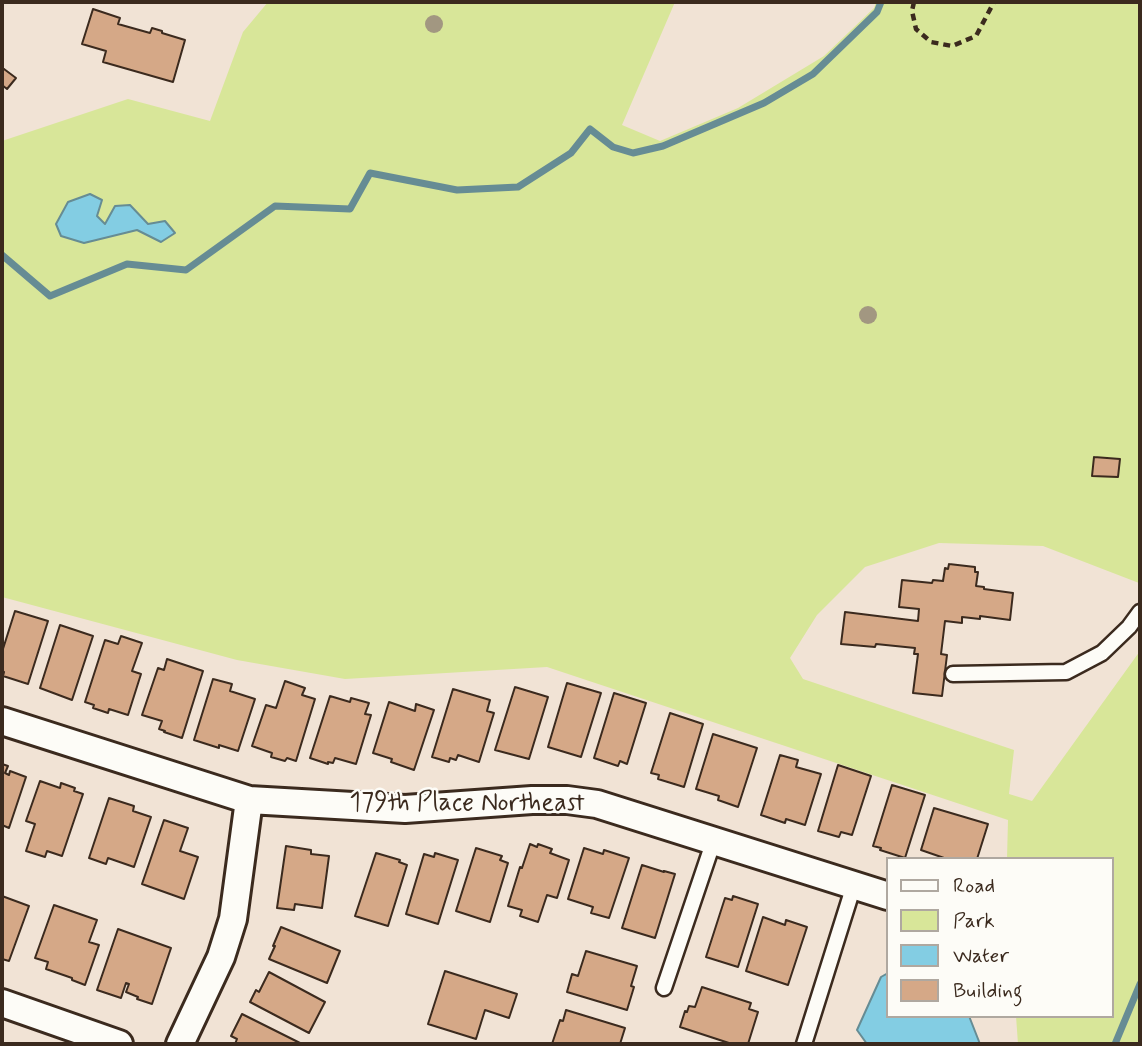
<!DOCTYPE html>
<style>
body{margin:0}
#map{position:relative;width:1142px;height:1046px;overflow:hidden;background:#f1e3d5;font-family:Mynerve,sans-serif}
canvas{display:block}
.frame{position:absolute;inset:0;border:4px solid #3b2a1e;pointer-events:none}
.legend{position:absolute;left:886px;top:857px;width:228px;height:161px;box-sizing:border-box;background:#fdfcf7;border:2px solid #afa8a0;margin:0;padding:9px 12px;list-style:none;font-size:21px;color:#3b2a1e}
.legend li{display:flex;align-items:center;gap:14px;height:35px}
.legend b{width:35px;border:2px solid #afa8a0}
</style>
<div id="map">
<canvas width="1142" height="1046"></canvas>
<div class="frame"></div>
<ul class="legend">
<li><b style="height:9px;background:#fdfcf7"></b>Road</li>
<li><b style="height:19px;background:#d8e699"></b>Park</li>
<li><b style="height:19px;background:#83cde3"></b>Water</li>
<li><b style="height:19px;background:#d5a887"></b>Building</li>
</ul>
</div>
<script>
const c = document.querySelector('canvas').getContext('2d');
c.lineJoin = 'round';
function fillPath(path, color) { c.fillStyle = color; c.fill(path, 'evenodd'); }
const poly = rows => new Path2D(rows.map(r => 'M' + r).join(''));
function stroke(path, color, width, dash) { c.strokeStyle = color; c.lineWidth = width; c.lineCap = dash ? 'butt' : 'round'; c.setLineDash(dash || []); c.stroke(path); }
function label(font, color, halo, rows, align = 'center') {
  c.font = font + ' Mynerve,sans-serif'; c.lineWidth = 5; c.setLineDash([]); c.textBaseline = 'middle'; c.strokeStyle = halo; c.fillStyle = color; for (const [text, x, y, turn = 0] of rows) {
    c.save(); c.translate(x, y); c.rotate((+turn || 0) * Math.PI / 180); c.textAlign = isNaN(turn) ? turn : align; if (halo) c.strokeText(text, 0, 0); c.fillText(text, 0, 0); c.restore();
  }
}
const green = poly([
 [268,2,675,2,622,125,660,141,738,108,824,56,874,8,876,2,1140,2,1139,583,1043,546,939,543,865,567,817,615,790,658,803,679,1014,750,1009,794,1032,801,1140,651,1140,1044,1018,1044,1016,1016,1112,1016,1112,859,1007,859,1008,820,547,667,345,679,237,660,2,597,2,141,128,99,210,121,243,32]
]);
const water = poly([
 [90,194,102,200,97,216,105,224,115,206,130,205,148,224,165,221,175,233,161,242,137,230,84,243,61,236,56,224,68,202,90,194],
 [888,973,888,1016,969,1016,980,1044,867,1044,857,1030,881,977,888,973]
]);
const stream = poly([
 [2,255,50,296,127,264,186,270,275,206,350,209,370,173,457,190,518,187,571,153,590,129,613,147,633,153,663,146,764,103,813,74,877,12,881,2],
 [1115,1044,1140,984]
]);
const building = poly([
 [93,9,120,18,118,24,150,33,152,28,162,31,162,33,185,40,173,82,103,62,106,51,82,44,93,9],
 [4,69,16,78,7,89,2,85,2,71,4,69],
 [1094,457,1120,459,1118,477,1092,476,1094,457],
 [949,564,975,567,975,572,978,572,976,586,984,587,984,589,1013,593,1010,620,980,616,980,619,962,617,962,623,945,621,941,654,947,655,942,696,913,693,918,654,914,654,915,648,876,644,875,647,841,644,845,612,918,621,919,609,899,607,902,580,932,583,933,580,943,581,945,568,948,569,949,564],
 [15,611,48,621,28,684,3,676,4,672,2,671,2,652,15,611],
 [60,625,93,636,72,700,40,688,60,625],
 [121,636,142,643,132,671,141,674,128,715,109,709,108,713,93,708,94,705,85,702,105,640,118,644,121,636],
 [167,659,203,671,182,738,164,732,165,731,159,729,162,721,142,715,158,668,164,670,167,659],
 [213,679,232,684,230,691,255,699,238,751,219,745,219,748,194,740,213,679],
 [285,681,305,688,302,695,315,699,296,761,287,758,285,761,271,757,272,753,252,746,266,705,276,708,285,681],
 [567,683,601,693,581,757,548,747,567,683],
 [515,687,548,697,529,759,495,750,515,687],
 [453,689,490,700,487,711,494,713,479,762,458,755,456,760,450,758,449,762,432,757,453,689],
 [614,693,646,703,627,764,620,761,618,766,594,758,614,693],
 [330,696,350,702,351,698,369,703,365,714,371,715,356,764,335,758,333,763,328,762,328,764,310,758,330,696],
 [389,702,415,711,416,704,434,710,414,770,391,762,392,759,373,753,389,702],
 [670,713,703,724,684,787,658,779,659,775,651,773,670,713],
 [713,734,757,748,738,807,718,800,719,796,696,789,713,734],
 [780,755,798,760,796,767,821,774,805,825,786,819,785,823,761,815,780,755],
 [2,764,8,766,5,773,9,775,10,771,26,777,9,828,2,825,2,764],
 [838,765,871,776,852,835,841,832,839,837,818,831,838,765],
 [40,781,60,788,61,783,75,788,74,791,83,794,62,856,47,851,45,857,26,851,35,824,26,821,40,781],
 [892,785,925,795,905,858,880,850,881,848,873,846,892,785],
 [109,798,134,806,133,811,151,817,134,867,108,858,106,864,89,858,109,798],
 [934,808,988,824,977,859,947,859,921,850,934,808],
 [164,820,188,828,180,851,198,857,184,899,142,884,164,820],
 [530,844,537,847,538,844,552,849,550,853,569,860,557,898,547,895,538,922,520,916,522,910,508,906,520,867,522,868,530,844],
 [286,846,311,850,311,854,329,856,322,908,295,904,294,910,277,908,286,846],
 [476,848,502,856,500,860,508,863,490,922,456,911,476,848],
 [584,848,603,854,604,850,629,858,609,918,591,913,593,907,568,899,584,848],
 [376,853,400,860,399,862,407,865,388,926,355,916,376,853],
 [435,853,458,860,438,924,406,914,424,854,434,857,435,853],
 [642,865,664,872,664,871,675,874,655,938,622,928,642,865],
 [2,896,29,906,9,961,2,959,2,896],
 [733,896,758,904,738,967,706,957,725,898,732,900,733,896],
 [54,905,97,920,89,942,99,945,85,985,72,980,72,978,46,969,48,962,35,958,54,905],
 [763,917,785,925,786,920,807,927,788,985,746,971,763,917],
 [281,927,340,951,327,983,269,959,275,946,273,946,281,927],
 [118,929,171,948,152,1004,137,999,138,997,126,992,129,984,126,983,121,998,97,990,118,929],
 [586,951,637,966,631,986,634,987,627,1010,567,992,572,974,578,976,586,951],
 [445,971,517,994,509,1018,485,1010,476,1039,428,1024,445,971],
 [269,972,325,1002,309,1033,250,1002,256,990,259,992,269,972],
 [702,987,751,1003,749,1009,758,1012,748,1044,732,1044,680,1027,685,1011,687,1012,689,1006,695,1007,702,987],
 [566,1010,625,1028,620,1044,552,1044,560,1020,563,1021,566,1010],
 [242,1014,302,1044,235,1044,237,1039,231,1036,242,1014]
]);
const path = poly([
 [914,2,912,11,916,29,931,42,952,46,976,36,994,2]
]);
const service = poly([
 [953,674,1066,672,1102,653,1129,627,1140,612],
 [664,988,714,840],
 [804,1044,854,885]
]);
const minor = poly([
 [2,721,249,800,405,809,532,800,567,800,597,804,888,896],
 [2,1003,119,1044],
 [180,1044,221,957,233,919,249,800]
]);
const trees = [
 [434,24],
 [868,315]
];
const streetNames = [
 ["179th Place Northeast",467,805]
];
fillPath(green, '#d8e699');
fillPath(water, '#83cde3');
stroke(water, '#668c94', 2);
stroke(stream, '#668c94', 7);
fillPath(building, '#d5a887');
stroke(building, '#3b2a1e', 2);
stroke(service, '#3b2a1e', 19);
stroke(minor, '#3b2a1e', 32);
stroke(path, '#3b2a1e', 4.5, [7, 5]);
stroke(service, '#fdfcf7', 14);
stroke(minor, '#fdfcf7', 26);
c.fillStyle = '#a29781';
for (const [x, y] of trees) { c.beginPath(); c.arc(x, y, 9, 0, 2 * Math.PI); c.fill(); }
label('26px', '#3b2a1e', '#fdfcf7', streetNames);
</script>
